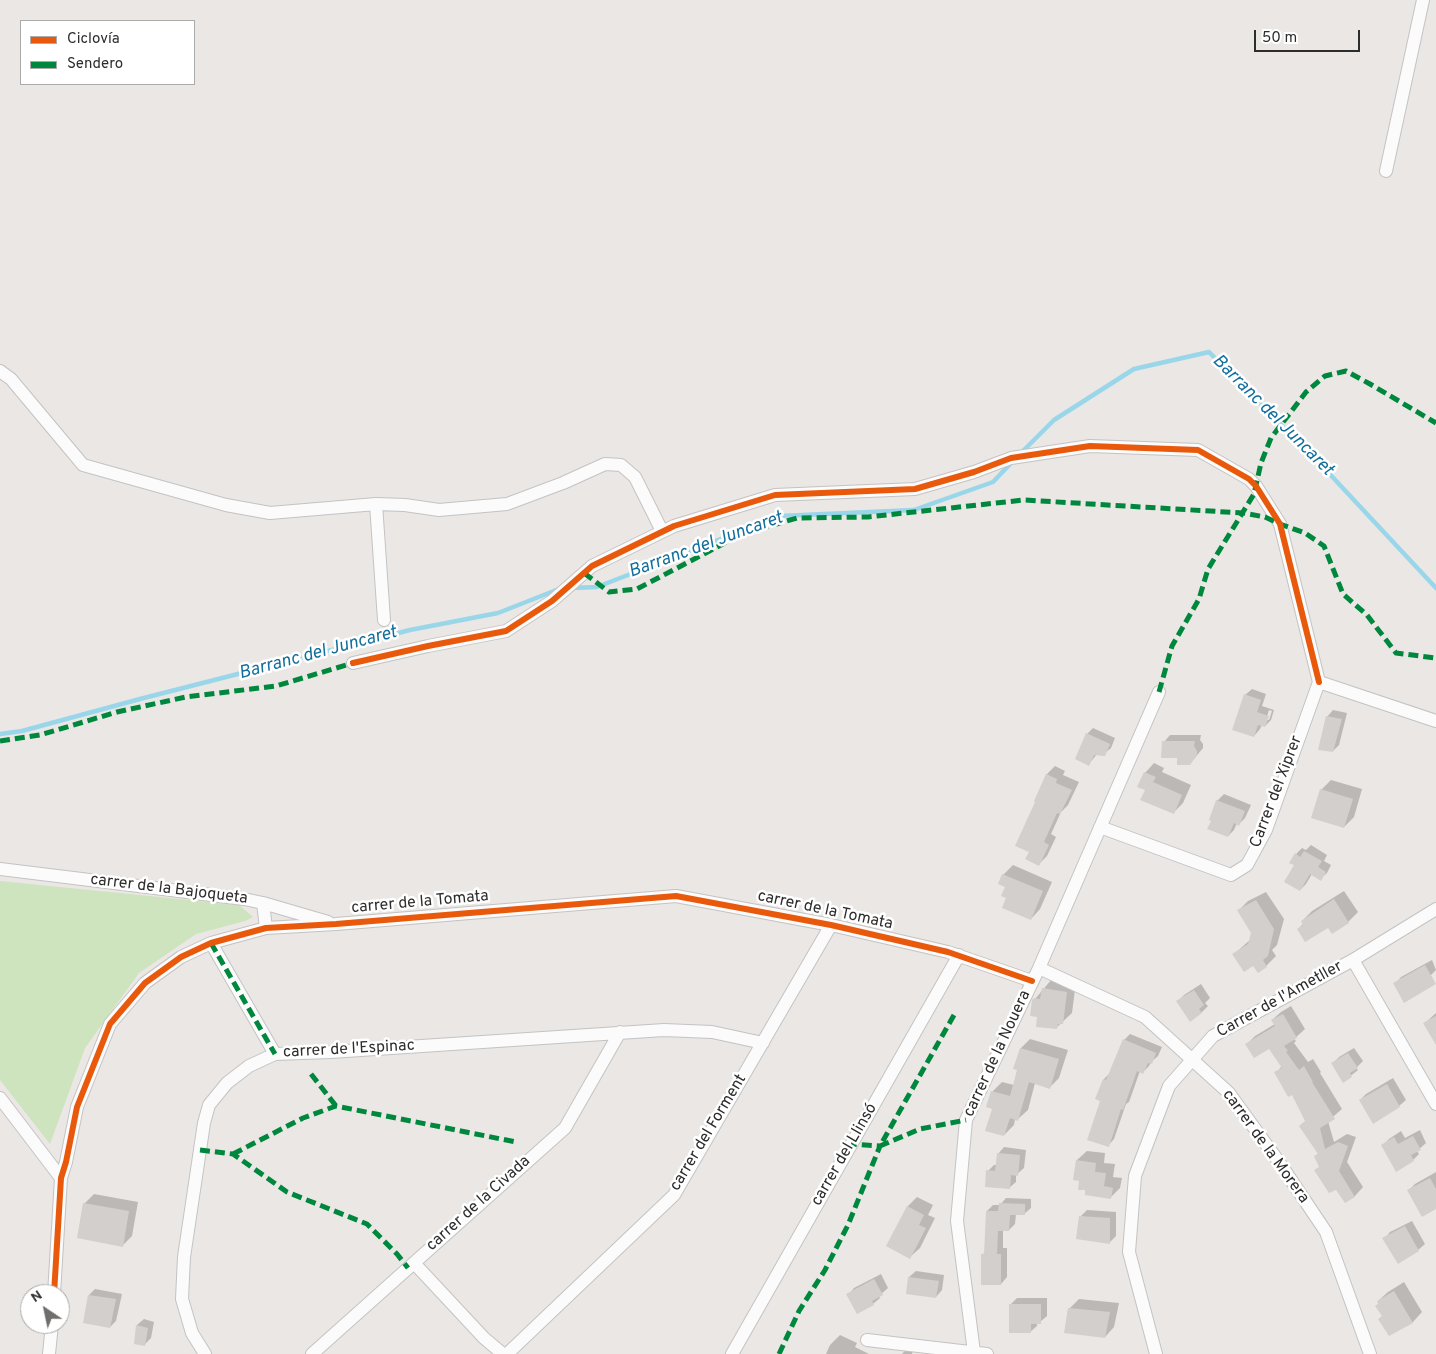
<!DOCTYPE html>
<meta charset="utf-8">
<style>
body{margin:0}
#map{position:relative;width:1436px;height:1354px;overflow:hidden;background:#eae7e4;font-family:Overpass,sans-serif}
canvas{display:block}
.legend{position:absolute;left:20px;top:20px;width:175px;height:65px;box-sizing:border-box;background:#fff;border:1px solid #ababab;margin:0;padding:6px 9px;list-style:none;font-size:15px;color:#2d2d2d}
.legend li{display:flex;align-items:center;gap:10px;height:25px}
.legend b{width:25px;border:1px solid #ababab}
.north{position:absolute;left:20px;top:1284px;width:50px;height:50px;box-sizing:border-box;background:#fff;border:1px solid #ababab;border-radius:50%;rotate:326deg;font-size:14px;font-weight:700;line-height:20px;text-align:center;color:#2d2d2d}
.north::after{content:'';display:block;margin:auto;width:18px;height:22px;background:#6f6e6d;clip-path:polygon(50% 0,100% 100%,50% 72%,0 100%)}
.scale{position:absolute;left:1254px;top:30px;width:106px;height:22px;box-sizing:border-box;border:2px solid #2d2d2d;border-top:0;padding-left:6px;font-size:15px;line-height:18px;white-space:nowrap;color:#2d2d2d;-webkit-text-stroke:4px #fff;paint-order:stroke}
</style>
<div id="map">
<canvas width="1436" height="1354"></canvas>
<ul class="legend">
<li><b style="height:6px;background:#e8590c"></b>Ciclovía</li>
<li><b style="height:6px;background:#00873e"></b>Sendero</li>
</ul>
<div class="north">N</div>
<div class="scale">50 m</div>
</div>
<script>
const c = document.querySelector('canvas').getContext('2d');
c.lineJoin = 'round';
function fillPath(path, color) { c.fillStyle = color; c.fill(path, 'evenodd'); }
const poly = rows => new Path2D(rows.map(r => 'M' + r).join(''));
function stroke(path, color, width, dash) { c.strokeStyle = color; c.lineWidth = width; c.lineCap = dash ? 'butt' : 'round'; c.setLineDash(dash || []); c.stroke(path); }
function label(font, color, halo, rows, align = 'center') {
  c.font = font + ' Overpass,sans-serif'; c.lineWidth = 5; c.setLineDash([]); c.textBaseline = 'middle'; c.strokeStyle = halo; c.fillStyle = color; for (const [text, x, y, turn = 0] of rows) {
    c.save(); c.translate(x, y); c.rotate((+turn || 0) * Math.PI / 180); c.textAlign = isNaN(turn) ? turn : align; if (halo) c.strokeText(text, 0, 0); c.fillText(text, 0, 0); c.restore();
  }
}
const green = poly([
 [0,881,239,905,253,917,245,921,196,934,139,973,85,1048,50,1144,0,1080]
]);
const shadow = poly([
 [1252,689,1266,694,1262,706,1274,710,1271,720,1265,726,1262,725,1260,729,1254,736,1245,695],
 [1269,710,1272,711,1269,720,1266,720],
 [1333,710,1347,713,1339,745,1333,751,1327,717],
 [1093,728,1115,738,1111,748,1104,754,1097,754,1089,764,1087,734],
 [1170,735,1201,735,1200,740,1203,744,1203,748,1190,764,1178,757,1164,742],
 [1154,763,1164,768,1162,772,1191,785,1183,803,1173,813,1146,789,1145,773],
 [1055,766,1065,771,1063,775,1079,782,1068,805,1061,812,1051,834,1056,837,1047,856,1039,864,1030,852,1037,801,1047,774],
 [1331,780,1362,789,1354,817,1344,827,1321,790],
 [1224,794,1251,805,1245,818,1239,824,1237,823,1234,830,1228,836,1212,820,1217,801],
 [1311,845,1327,855,1324,861,1331,865,1327,873,1320,879,1312,874,1306,884,1300,890,1296,865,1296,854,1302,848,1306,850],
 [1013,865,1052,882,1040,909,1031,919,1008,897,1003,875],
 [1344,891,1358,912,1348,922,1329,926,1298,929,1304,923,1302,921,1312,911],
 [1266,892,1284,919,1277,945,1272,950,1276,956,1266,966,1254,964,1234,954,1250,940,1252,933,1238,911,1248,901],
 [1432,960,1436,970,1431,975,1395,984,1401,977],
 [1052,979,1076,982,1072,1013,1056,1028,1038,1016,1035,999],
 [1201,984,1210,998,1205,1003,1208,1006,1201,1013,1178,1001,1184,995],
 [1291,1006,1305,1029,1294,1039,1296,1041,1294,1043,1308,1062,1313,1059,1321,1072,1320,1073,1342,1109,1328,1121,1334,1142,1347,1134,1356,1137,1347,1162,1363,1187,1355,1196,1345,1201,1320,1166,1315,1156,1319,1153,1306,1120,1292,1093,1276,1073,1282,1066,1270,1047,1247,1044,1255,1036,1275,1024,1272,1020,1281,1012],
 [1436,1013,1436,1043,1425,1023],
 [1130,1034,1162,1047,1158,1056,1151,1062,1149,1066,1143,1072,1140,1071,1129,1102,1126,1104,1114,1139,1108,1146,1102,1100,1104,1079,1110,1073,1124,1040],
 [1030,1039,1068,1050,1059,1078,1050,1087,1035,1083,1028,1110,1018,1119,1015,1119,1014,1125,1004,1135,993,1108,992,1092,1002,1082,1014,1085,1019,1070,1021,1048],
 [1354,1048,1363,1061,1356,1068,1358,1070,1343,1082,1333,1063,1339,1057],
 [1393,1078,1406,1100,1399,1106,1360,1100,1366,1094],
 [1420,1130,1426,1143,1417,1151,1419,1154,1413,1160,1383,1145,1389,1139,1401,1131,1405,1138],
 [1004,1147,1026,1150,1024,1168,1016,1175,1016,1182,1009,1188,988,1171,994,1165,997,1165,998,1154],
 [1087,1151,1105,1153,1104,1163,1115,1164,1113,1177,1122,1178,1120,1188,1111,1197,1081,1180,1077,1160],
 [1436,1172,1436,1208,1409,1190,1415,1184],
 [94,1194,138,1202,132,1236,122,1246,84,1204],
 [917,1197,933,1205,928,1215,935,1218,920,1248,910,1257,887,1246,908,1206],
 [1006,1198,1031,1199,1031,1208,1024,1214,1016,1214,1015,1224,1009,1230,1003,1230,1003,1248,1007,1248,1007,1277,1001,1284,983,1254,986,1252,987,1211,993,1205,1000,1205],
 [1087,1210,1116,1212,1116,1236,1110,1242,1081,1216],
 [1412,1221,1425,1244,1418,1250,1398,1262,1384,1239,1390,1232],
 [916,1271,944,1275,942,1290,936,1297,909,1277],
 [881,1274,888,1288,879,1296,880,1298,873,1304,848,1295,854,1288],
 [1404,1282,1422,1312,1413,1322,1389,1334,1378,1301,1388,1292],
 [95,1289,122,1294,116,1321,110,1327,89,1295],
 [1017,1298,1047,1298,1047,1316,1040,1322,1037,1322,1037,1326,1030,1332,1011,1304],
 [1079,1299,1119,1303,1114,1327,1105,1337,1069,1309],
 [144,1319,154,1322,151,1338,145,1344,135,1343,137,1325],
 [840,1335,857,1343,855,1347,869,1354,826,1354,830,1345],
 [909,1346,913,1347,912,1354,902,1354]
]);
const stream = poly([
 [1021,453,1054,420,1134,369,1209,352,1325,469,1436,588],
 [572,588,597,587,780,516,914,510,993,482,1012,462],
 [0,734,22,731,140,699,410,630,498,613,559,589]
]);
const building = poly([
 [1244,694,1261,700,1257,712,1269,716,1265,727,1258,725,1254,737,1232,730],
 [1326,716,1342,719,1333,752,1318,750],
 [1086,733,1110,744,1105,756,1094,755,1089,766,1075,759],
 [1162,741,1195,741,1194,746,1197,751,1197,755,1190,765,1177,765,1177,758,1161,758],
 [1144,772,1156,777,1153,782,1182,795,1174,814,1140,800,1145,790,1137,787],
 [1046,774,1057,779,1056,783,1072,790,1060,814,1057,813,1044,842,1049,845,1039,866,1025,859,1029,852,1015,846,1035,802,1034,801],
 [1320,789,1353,799,1344,828,1311,818],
 [1216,800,1245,811,1239,826,1234,823,1228,837,1207,829,1211,821,1209,820],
 [1304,851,1322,861,1318,867,1326,872,1321,881,1310,874,1300,891,1284,882,1294,865,1289,863,1295,853,1300,857],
 [1002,874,1043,891,1031,920,1002,908,1006,898,1001,896,1005,887,998,884],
 [1334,899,1349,923,1332,934,1328,928,1305,942,1297,929,1303,925,1301,921],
 [1256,900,1274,929,1268,956,1263,960,1267,967,1258,973,1253,966,1244,972,1232,954,1248,944,1251,933,1237,910],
 [1425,965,1436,984,1404,1003,1393,983],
 [1042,988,1067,992,1063,1024,1058,1024,1057,1029,1036,1027,1037,1017,1030,1016,1032,1000,1034,998,1040,999],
 [1194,990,1204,1005,1199,1009,1202,1013,1190,1022,1176,1001],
 [1283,1014,1297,1038,1284,1046,1288,1051,1286,1052,1299,1070,1304,1066,1313,1082,1312,1082,1335,1119,1320,1128,1325,1149,1338,1142,1348,1146,1339,1171,1355,1197,1345,1203,1336,1190,1329,1193,1314,1170,1319,1167,1314,1156,1318,1154,1299,1126,1305,1121,1292,1095,1288,1097,1274,1072,1282,1068,1269,1049,1254,1058,1245,1044,1275,1026,1271,1020],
 [1436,1016,1436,1045,1423,1023],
 [1123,1039,1156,1053,1152,1064,1148,1063,1143,1074,1137,1071,1123,1110,1121,1109,1109,1147,1087,1140,1100,1101,1095,1099,1103,1079,1106,1080],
 [1020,1048,1059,1059,1050,1089,1029,1082,1018,1121,1010,1118,1004,1136,985,1131,992,1109,986,1107,991,1091,1010,1096,1017,1070,1013,1069],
 [1348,1053,1358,1068,1350,1073,1352,1077,1343,1083,1331,1063],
 [1387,1084,1400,1107,1373,1124,1359,1100],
 [1413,1136,1421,1150,1411,1155,1414,1161,1396,1172,1381,1145,1394,1137,1398,1144],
 [997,1153,1020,1155,1018,1176,1011,1175,1010,1189,985,1187,986,1170,995,1171],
 [1076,1160,1096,1163,1095,1172,1106,1173,1104,1186,1113,1188,1111,1199,1085,1195,1085,1190,1078,1190,1079,1181,1073,1180],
 [1430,1178,1436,1189,1436,1209,1422,1217,1407,1190],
 [83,1203,129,1211,123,1247,77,1238],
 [999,1203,1025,1204,1025,1215,1010,1215,1009,1231,998,1231,997,1254,1001,1254,1001,1285,981,1285,981,1254,984,1254,986,1211,998,1211],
 [907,1206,924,1215,919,1225,926,1228,910,1259,886,1246],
 [1079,1216,1110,1218,1110,1244,1076,1239],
 [1405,1226,1419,1251,1398,1264,1382,1238],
 [908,1277,939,1281,936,1298,906,1294],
 [874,1279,883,1295,872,1301,874,1305,857,1314,846,1294],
 [1394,1291,1413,1323,1389,1336,1378,1319,1382,1316,1375,1306,1378,1304,1377,1301],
 [88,1295,116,1299,110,1328,83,1323],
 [1009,1304,1041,1304,1041,1324,1031,1324,1031,1333,1009,1333],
 [1068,1308,1110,1312,1105,1338,1064,1333],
 [136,1325,148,1328,145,1346,134,1344]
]);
const minor = poly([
 [1386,171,1423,0],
 [0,371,11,379,83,465,226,505,270,513,376,504,405,505,439,510,507,504,563,483,605,464,621,465,635,477,662,531],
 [376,504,384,620],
 [353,663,428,646,506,631,552,601,592,566,674,526,775,495,915,489,974,472,1011,458,1090,446,1198,450,1249,479,1256,486,1280,524,1319,682],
 [1319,682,1436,721],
 [1100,827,1231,875,1247,865,1266,830,1319,682],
 [0,869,244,899,263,903,328,922],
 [263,903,266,928],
 [211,943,275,1054],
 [1353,960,1436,1104],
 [1039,968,1145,1017,1229,1093,1279,1162,1326,1232,1370,1354],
 [0,1098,61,1178],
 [414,1263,484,1338,503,1354],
 [54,1294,61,1178,66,1162,77,1107,110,1024,145,983,181,957,211,943,266,928,336,924,676,896,831,925,948,952,1032,981],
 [867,1340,987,1354],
 [974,1352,957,1221,966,1120,1039,968,1159,692],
 [49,1354,52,1324],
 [205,1354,192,1333,182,1299,184,1257,204,1123,209,1105,227,1083,249,1066,275,1054,331,1052,664,1030,712,1032,763,1043],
 [312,1354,565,1128,620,1032],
 [507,1354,674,1195,831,925],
 [732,1354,959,955],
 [1156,1354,1129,1252,1135,1176,1169,1086,1213,1036,1353,960,1436,909]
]);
const quiet = poly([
 [584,573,609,592,637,589,742,534,797,518,868,517,1024,500,1243,513,1265,517,1280,524,1305,533,1324,546,1343,594,1367,615,1396,653,1436,658],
 [1159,692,1172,646,1199,599,1208,569,1254,494,1261,463,1271,438,1306,392,1325,376,1346,371,1370,384,1436,423],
 [0,741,40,735,117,712,186,697,276,686,353,663],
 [211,943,275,1054],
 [954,1015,880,1146,920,1129,966,1120],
 [311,1074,336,1106],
 [200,1150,233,1154,287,1192,367,1224,397,1254,408,1268],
 [233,1154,303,1118,336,1106,516,1142],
 [779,1354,799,1311,825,1270,848,1225,880,1146,851,1144]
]);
const cycleway = poly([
 [353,663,428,646,506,631,552,601,592,566,674,526,775,495,915,489,974,472,1011,458,1090,446,1198,450,1249,479,1256,486,1280,524,1319,682],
 [54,1294,61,1178,66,1162,77,1107,110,1024,145,983,181,957,211,943,266,928,336,924,676,896,831,925,948,952,1032,981]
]);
const streetNames = [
 ["Carrer del Xiprer",1277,792,-69],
 ["carrer de la Bajoqueta",169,890,7],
 ["carrer de la Tomata",420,903,-5],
 ["carrer de la Tomata",825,911,12],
 ["Carrer de l'Ametller",1280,1000,-29],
 ["carrer de l'Espinac",349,1050,-3],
 ["carrer de la Nouera",998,1054,-65],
 ["carrer del Forment",709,1133,-59],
 ["carrer de la Morera",1265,1147,54],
 ["carrer del Llinsó",845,1155,-60],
 ["carrer de la Civada",479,1204,-42]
];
const waterNames = [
 ["Barranc del Juncaret",1272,416,45],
 ["Barranc del Juncaret",706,546,-20],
 ["Barranc del Juncaret",318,654,-15]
];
fillPath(green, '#cde4be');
fillPath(shadow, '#0003');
stroke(stream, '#99d6ea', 4.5);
fillPath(building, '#d2cfcd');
stroke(minor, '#c4c3c3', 14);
stroke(minor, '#fcfbfb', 12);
stroke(quiet, '#00873e', 5, [10, 5]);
stroke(cycleway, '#e8590c', 6);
label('16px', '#2d2d2d', '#fff', streetNames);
label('italic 18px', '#116e9c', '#fff', waterNames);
</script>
